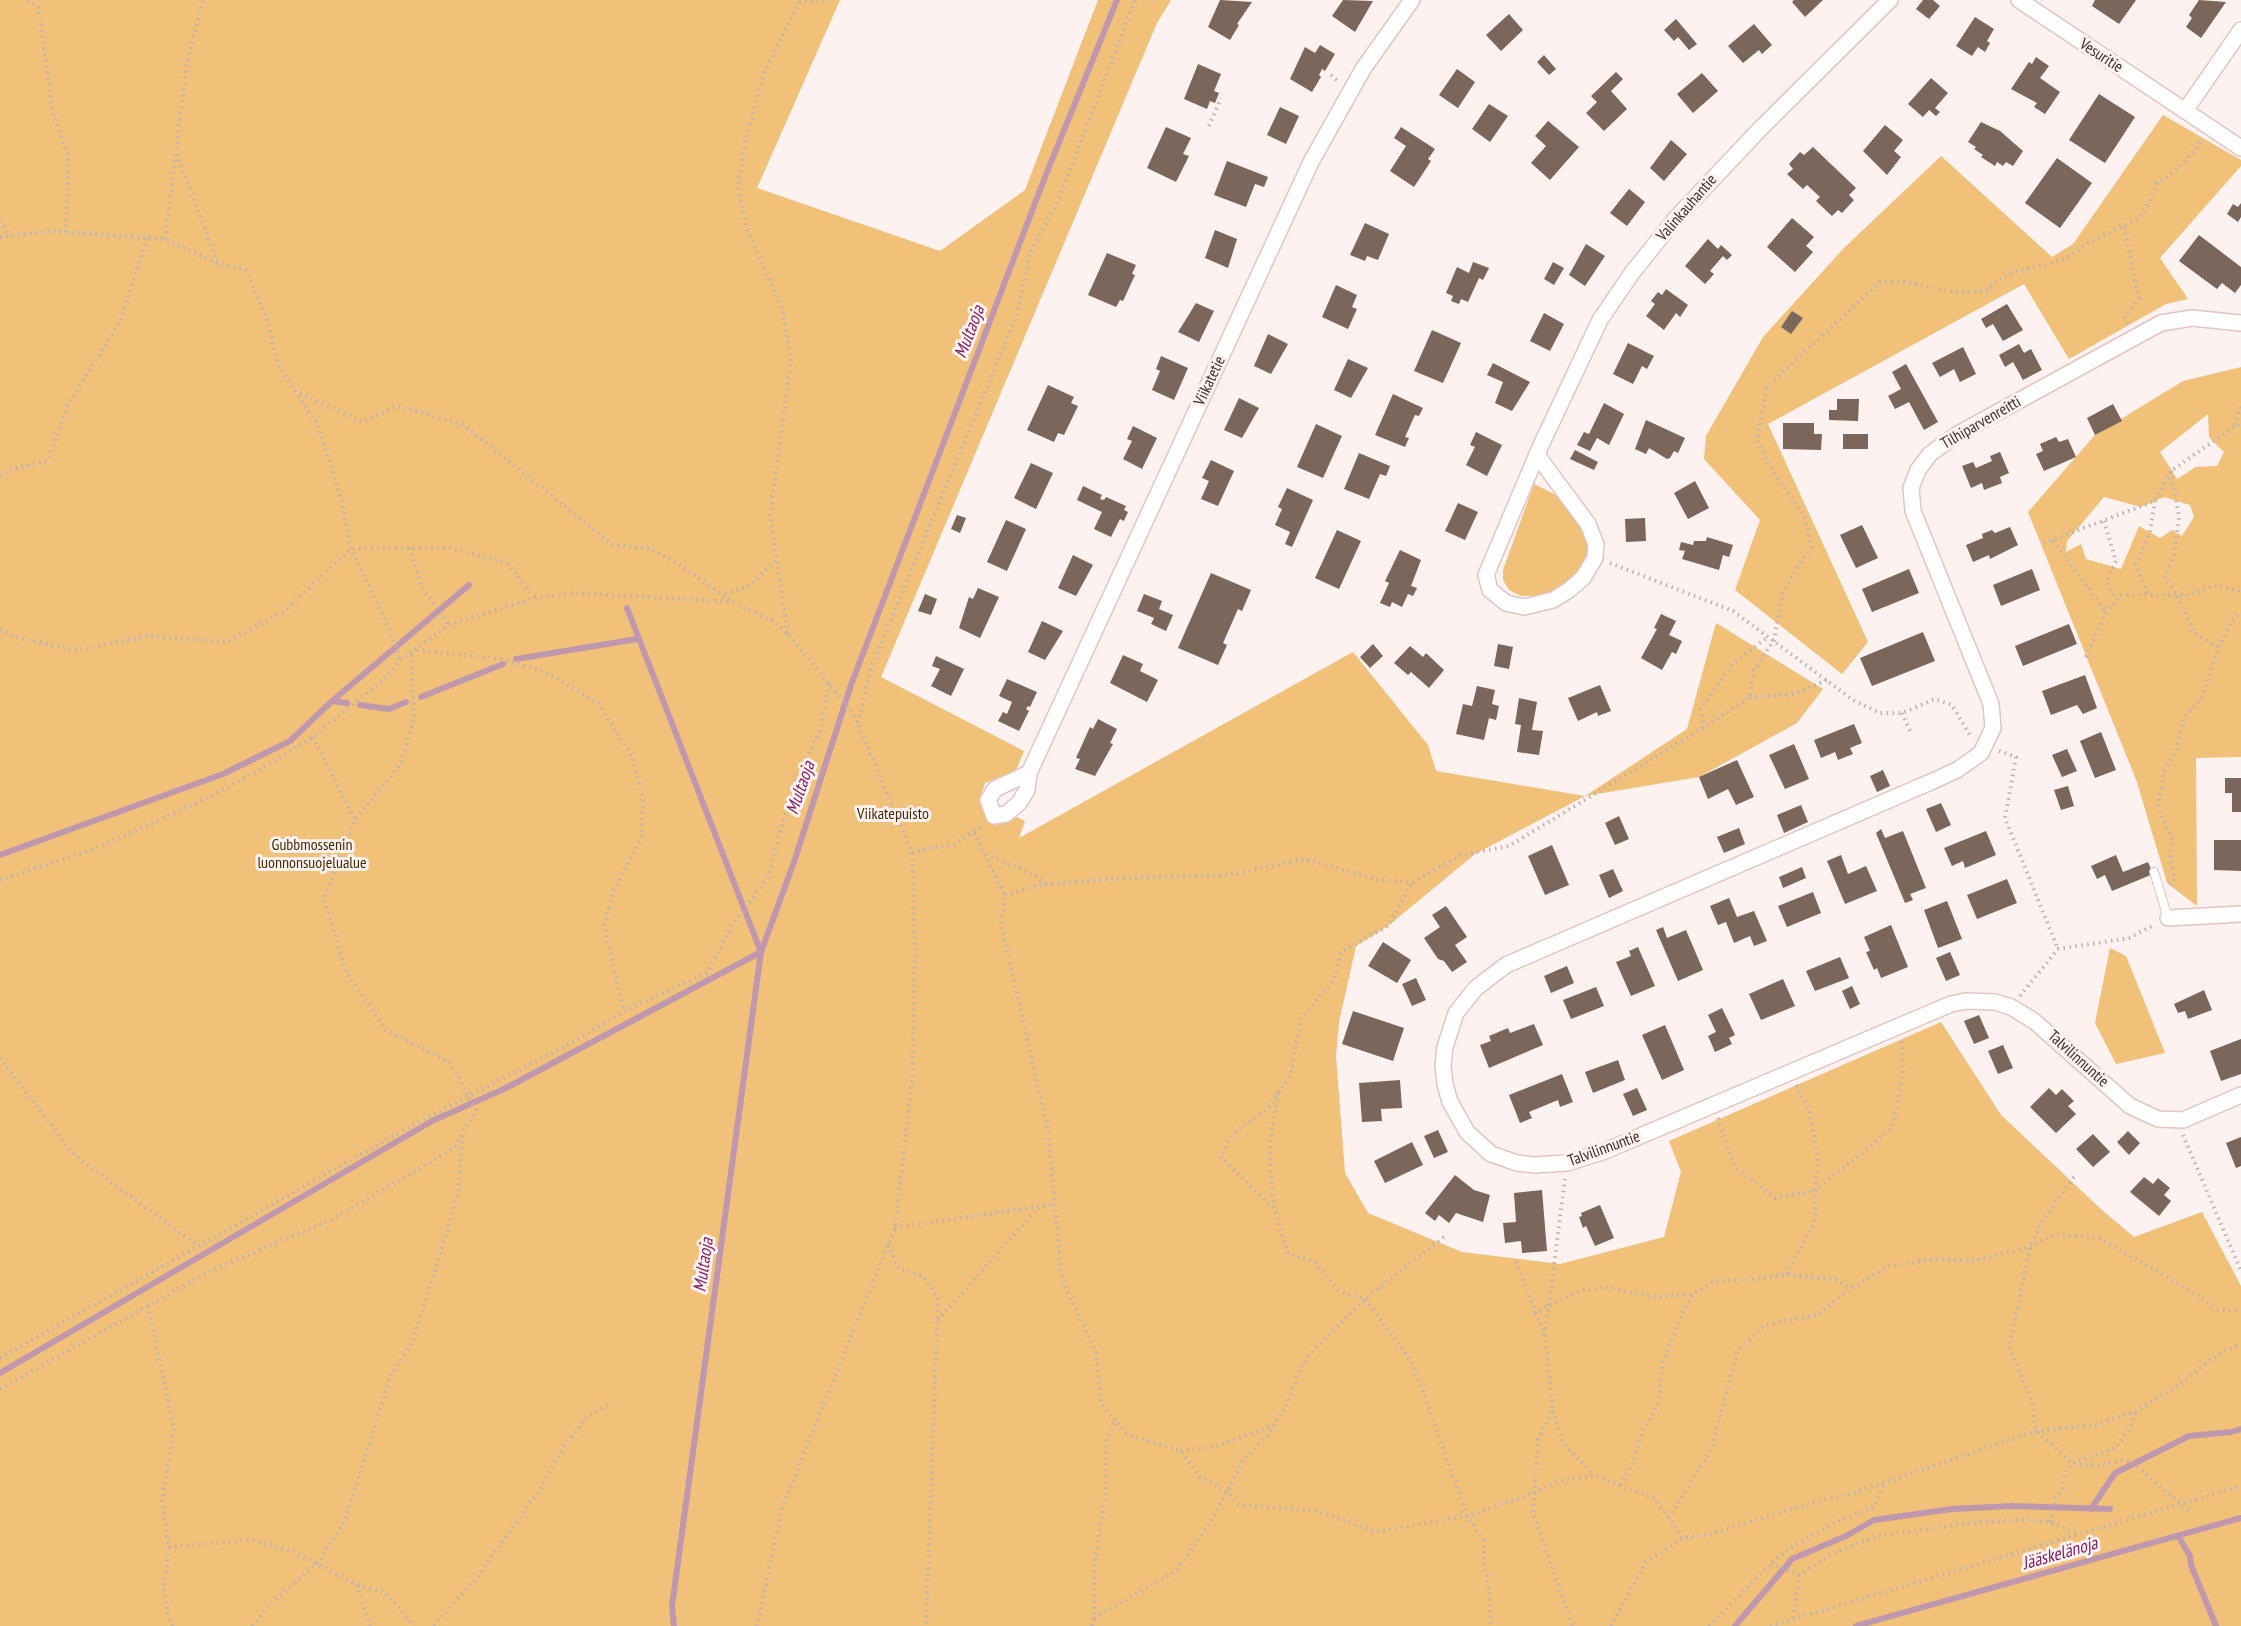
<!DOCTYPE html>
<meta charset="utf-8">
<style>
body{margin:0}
canvas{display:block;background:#fdf2f0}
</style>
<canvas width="2241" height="1626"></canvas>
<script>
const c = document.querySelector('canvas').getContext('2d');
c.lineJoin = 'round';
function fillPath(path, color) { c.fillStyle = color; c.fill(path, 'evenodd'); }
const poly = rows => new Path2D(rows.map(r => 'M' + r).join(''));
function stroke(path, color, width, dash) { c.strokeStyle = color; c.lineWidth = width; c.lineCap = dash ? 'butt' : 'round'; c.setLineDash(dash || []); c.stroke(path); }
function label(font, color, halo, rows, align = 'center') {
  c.font = font + ' "PT Sans Narrow",sans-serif'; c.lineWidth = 6; c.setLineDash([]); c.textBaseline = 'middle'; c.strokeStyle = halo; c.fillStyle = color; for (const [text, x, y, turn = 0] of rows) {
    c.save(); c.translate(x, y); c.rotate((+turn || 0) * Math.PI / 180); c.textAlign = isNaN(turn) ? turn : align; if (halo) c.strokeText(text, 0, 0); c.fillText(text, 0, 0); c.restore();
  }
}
const green = poly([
 [0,0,840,0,757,188,940,251,1025,190,1098,0,1171,0,1157,23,881,677,1024,751,1016,770,985,783,980,798,982,809,997,825,1017,817,1025,821,1019,838,1353,652,1428,745,1436,771,1585,796,1687,729,1716,623,1823,689,1797,723,1699,777,1585,796,1475,854,1388,926,1356,946,1339,1022,1336,1056,1345,1173,1368,1213,1462,1252,1560,1264,1664,1237,1681,1172,1669,1141,1941,1022,2001,1115,2103,1211,2134,1237,2202,1212,2241,1286,2241,1626,0,1626],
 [2163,115,2241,160,2241,166,2160,258,2188,299,2166,304,2069,359,2024,284,1768,424,1868,642,1842,674,1735,590,1760,520,1704,459,1706,436,1763,337,1844,248,1941,156,2052,257,2073,244],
 [2241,367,2241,757,2196,758,2197,906,2167,883,2137,782,2028,512,2095,435,2183,381],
 [2208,414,2209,437,2224,452,2217,466,2196,467,2177,479,2160,452],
 [2104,497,2141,507,2164,497,2190,505,2194,517,2182,536,2172,530,2160,538,2139,526,2121,569,2086,559,2081,544,2066,552,2067,541],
 [1534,484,1562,498,1582,527,1588,548,1584,563,1572,578,1555,590,1536,596,1521,596,1509,590,1503,580,1503,570],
 [2110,948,2126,956,2165,1053,2116,1064,2095,1023]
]);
const stream = poly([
 [516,659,637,639],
 [421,697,503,664],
 [332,701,347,703],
 [360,705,389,709,406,702],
 [0,855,223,774,290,741,332,701,469,585],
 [0,1373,432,1121,506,1088,761,952,627,608],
 [2091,1509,2115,1473,2189,1436,2231,1432,2241,1429],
 [2178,1536,2190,1556,2191,1565,2216,1626],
 [674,1626,672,1606,761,952,794,862,851,685,1045,177,1117,0],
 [1735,1626,1792,1559,1846,1536,1874,1520,1952,1509,2012,1506,2110,1509],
 [1856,1626,2241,1518]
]);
const building = poly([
 [1220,0,1252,2,1237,24,1239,25,1230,40,1208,27],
 [1343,0,1373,1,1355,32,1332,16],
 [1794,0,1823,0,1805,17,1792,2],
 [1923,0,1933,0,1940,6,1929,19,1916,9],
 [2095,0,2136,0,2119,24,2092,6],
 [2199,0,2226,2,2201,38,2186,27,2192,18,2189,15],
 [1509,14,1523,30,1501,51,1486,35],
 [1975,17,1994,29,1987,41,1990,43,1985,52,1978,47,1972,56,1956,46],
 [1676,19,1697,44,1689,50,1678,37,1674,41,1664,30],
 [1754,24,1772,45,1762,54,1759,50,1743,63,1728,46],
 [1320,45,1335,54,1325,71,1322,69,1319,75,1321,77,1312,92,1290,79,1305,47,1315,53],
 [1544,55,1556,69,1549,75,1537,62],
 [2036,57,2049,66,2040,78,2060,92,2045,114,2034,107,2037,103,2011,89,2029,62,2032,64],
 [1198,64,1221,74,1214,91,1219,93,1215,103,1210,101,1207,109,1184,99],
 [1457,69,1475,82,1458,108,1439,95],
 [1616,72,1623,79,1611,91,1627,109,1604,131,1586,113,1597,102,1591,96],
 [1702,73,1718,91,1693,113,1677,94],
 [1931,78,1948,93,1935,108,1940,112,1936,116,1929,110,1923,117,1908,104],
 [2099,94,2135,117,2105,163,2069,140],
 [1489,104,1508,116,1490,142,1472,129],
 [1280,107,1299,116,1286,144,1267,135],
 [1548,121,1579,147,1550,180,1531,163,1546,146,1535,136],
 [1981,122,2000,131,2023,151,2013,166,2006,162,2003,166,1997,162,1995,166,1981,157,1983,155,1974,149,1976,147,1968,142],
 [1885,125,1903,140,1894,151,1901,157,1887,175,1863,151],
 [1166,127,1191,138,1183,154,1189,156,1176,182,1147,168],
 [1401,127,1435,149,1428,159,1431,161,1414,187,1390,171,1406,146,1394,138],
 [1671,140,1687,154,1664,181,1650,168],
 [1813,147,1856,188,1849,195,1854,200,1842,213,1838,210,1832,216,1816,201,1820,197,1807,185,1803,189,1787,174,1793,169,1789,164,1800,152,1804,155],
 [2057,158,2092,183,2060,228,2025,203],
 [1227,161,1268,177,1264,187,1255,184,1246,207,1214,195],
 [1629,189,1645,202,1627,226,1610,213],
 [2241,203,2241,217,2238,222,2227,214,2233,204,2238,207],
 [1792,218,1814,237,1806,246,1813,252,1795,272,1767,247],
 [1365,223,1389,234,1378,260,1367,256,1365,261,1350,255],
 [1215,230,1237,239,1228,268,1205,258],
 [2199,235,2241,267,2241,285,2235,293,2222,283,2217,289,2179,261],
 [1708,239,1718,249,1721,245,1732,255,1727,260,1723,256,1710,271,1714,274,1705,284,1685,266],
 [1586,244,1605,256,1585,286,1569,275],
 [1107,253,1136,265,1132,274,1135,275,1123,301,1120,300,1116,307,1088,295],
 [1473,262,1489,268,1483,280,1479,278,1468,302,1461,299,1459,304,1451,301,1453,296,1446,293,1457,267,1469,273],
 [1553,262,1564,268,1554,285,1544,279],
 [1336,285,1357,295,1352,307,1357,309,1348,329,1322,317],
 [1666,289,1688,305,1680,317,1676,313,1664,330,1646,316,1655,304,1651,301,1658,292,1662,295],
 [1196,303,1214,311,1199,342,1178,332],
 [2007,304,2023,330,2003,341,1993,324,1986,328,1981,319],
 [1792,311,1803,318,1791,334,1781,327],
 [1544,313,1564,324,1550,351,1530,341],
 [1432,330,1461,343,1443,383,1414,371],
 [1268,334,1288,344,1271,374,1254,366],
 [1628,343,1654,356,1647,369,1642,366,1633,384,1613,374],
 [2019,344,2024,353,2031,349,2042,370,2023,380,2013,362,2005,367,1999,355],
 [1963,347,1976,374,1960,382,1954,369,1940,377,1932,363],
 [1161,356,1188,368,1174,400,1152,390,1160,371,1156,369],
 [1348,359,1368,368,1351,398,1334,390],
 [1493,363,1530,382,1512,411,1495,403,1503,382,1487,375],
 [1906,364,1938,422,1924,430,1909,402,1895,409,1888,396,1901,389,1892,372],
 [1048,385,1074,397,1071,403,1078,406,1064,435,1058,433,1054,442,1027,430],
 [1393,394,1423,408,1419,416,1415,415,1405,437,1409,438,1405,447,1375,435],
 [1239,398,1259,408,1242,438,1224,430],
 [1837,399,1859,399,1858,421,1829,420,1829,410,1837,410],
 [1604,403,1624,414,1609,445,1597,438,1590,451,1577,445,1584,432,1589,434],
 [2113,404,2122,421,2095,435,2087,418],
 [1646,420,1685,438,1678,453,1674,451,1670,458,1667,459,1649,448,1646,454,1635,449],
 [1783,423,1814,423,1814,434,1822,434,1821,450,1783,449],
 [1316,424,1342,436,1323,478,1297,467],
 [1133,426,1157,438,1142,469,1123,459,1132,441,1127,439],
 [1476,432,1502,445,1487,476,1466,465,1475,447,1470,445],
 [1843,434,1868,434,1868,449,1843,449],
 [2056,437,2059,442,2068,439,2076,457,2044,471,2036,454,2043,451,2040,444],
 [1575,450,1598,462,1594,470,1570,459],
 [2000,452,2009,473,2000,477,2002,483,1984,490,1982,483,1971,488,1962,466,1973,462,1976,468,1992,461,1990,456],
 [1359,453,1390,466,1386,476,1380,474,1369,499,1344,489],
 [1211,460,1234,471,1218,506,1201,499,1209,481,1202,478],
 [1031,463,1053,473,1036,509,1014,498],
 [1695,481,1709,508,1688,519,1674,493],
 [1083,486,1102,495,1100,499,1104,500,1106,497,1126,506,1124,510,1128,512,1124,521,1120,519,1111,537,1094,529,1102,512,1077,500],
 [1287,488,1313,500,1292,547,1285,544,1290,532,1275,525,1282,509,1278,507],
 [1458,503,1478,512,1465,540,1445,531],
 [957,515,966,518,960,533,951,529],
 [1645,518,1646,541,1626,542,1625,519],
 [1006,520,1026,529,1007,571,987,562],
 [1862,525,1878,558,1856,568,1840,535],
 [2010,527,2018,545,1990,559,1989,555,1973,562,1966,545,1983,538,1982,534,1992,530,1995,533],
 [1337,530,1361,541,1339,589,1315,578],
 [1707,537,1733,545,1729,557,1723,555,1719,570,1682,559,1685,551,1679,550,1681,542,1693,545,1694,541,1706,541],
 [1400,550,1421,560,1411,586,1417,588,1413,596,1408,594,1402,607,1392,602,1390,607,1380,603,1389,583,1385,581],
 [1073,555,1093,565,1076,596,1058,588],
 [1909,569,1919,593,1872,612,1862,589],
 [2032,569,2040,590,2001,606,1993,585],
 [1211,573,1251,590,1242,611,1238,609,1223,643,1227,645,1218,665,1178,648],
 [978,588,999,597,980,638,959,628,969,597,973,599],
 [925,594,937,599,931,615,918,611],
 [1144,594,1162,601,1159,609,1173,615,1166,631,1151,624,1154,618,1137,611],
 [1661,614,1676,621,1669,635,1682,641,1676,654,1672,652,1662,670,1641,658,1657,629,1654,628],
 [1042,621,1063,631,1045,660,1028,652],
 [2069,624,2077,644,2023,666,2015,646],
 [1923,632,1935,661,1872,686,1860,658],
 [1373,644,1383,656,1370,668,1360,657],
 [1498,644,1513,647,1509,669,1494,666],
 [1410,646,1423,657,1426,653,1444,670,1429,688,1411,672,1408,675,1394,663],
 [1123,655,1143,664,1140,671,1158,680,1147,702,1110,683],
 [936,656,964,669,951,696,931,686,940,669,932,666],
 [2085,675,2097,708,2083,714,2077,705,2051,715,2042,691],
 [1007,679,1037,692,1030,707,1028,706,1026,709,1029,711,1019,731,998,721,1003,712,1007,714,1012,702,999,696],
 [1600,685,1611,711,1598,716,1597,712,1578,721,1568,698],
 [1477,686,1495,690,1492,704,1499,706,1496,720,1489,718,1484,740,1456,734,1463,704,1472,706],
 [1519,698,1537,702,1532,730,1543,731,1539,755,1517,752,1521,725,1515,724],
 [1098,719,1117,729,1110,743,1113,744,1095,776,1075,769,1080,759,1076,758,1090,727,1093,729],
 [1854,724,1862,743,1850,748,1853,754,1838,760,1835,752,1821,758,1814,740],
 [2101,732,2116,770,2095,778,2080,741],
 [1794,744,1809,779,1785,789,1769,755],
 [2067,749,2077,771,2062,777,2052,755],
 [1737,760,1754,797,1736,805,1728,789,1708,799,1699,777],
 [1883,770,1890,786,1877,792,1870,776],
 [2225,778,2241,778,2241,812,2232,812,2232,793,2225,793],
 [2068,786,2074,806,2061,810,2054,790],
 [1941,803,1951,825,1936,832,1926,809],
 [1801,805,1808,822,1784,833,1777,815],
 [1619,816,1629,839,1615,845,1605,823],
 [1739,828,1745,844,1724,853,1717,837],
 [1881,829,1885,838,1903,831,1926,888,1910,894,1913,900,1905,903,1876,833],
 [1986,831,1996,855,1965,868,1963,861,1952,866,1944,848],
 [2214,840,2241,840,2241,871,2214,870],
 [1552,845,1569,885,1545,895,1528,856],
 [1841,855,1848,874,1866,866,1877,891,1845,904,1827,861],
 [2116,855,2123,872,2148,862,2153,874,2112,891,2105,875,2097,879,2091,866],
 [1802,867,1806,878,1783,888,1779,877],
 [1613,869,1623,891,1609,898,1599,875],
 [2007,879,2017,903,1977,919,1967,895],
 [1813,892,1821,913,1787,927,1778,906],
 [1729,898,1737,917,1754,911,1767,941,1754,946,1750,936,1734,943,1726,922,1718,925,1710,906],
 [1947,901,1962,939,1938,948,1924,910],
 [1446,906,1467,937,1455,945,1467,962,1452,972,1444,961,1438,959,1424,938,1440,927,1432,915],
 [1891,925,1908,967,1881,978,1877,968,1874,970,1866,952,1870,951,1864,937],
 [1663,927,1667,938,1686,930,1703,970,1678,981,1656,930],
 [1383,942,1411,960,1397,983,1368,966],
 [1638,947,1655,986,1631,996,1616,962,1631,956,1629,951],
 [1950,952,1960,975,1946,981,1936,958],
 [1840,957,1849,978,1815,991,1806,971],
 [1567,966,1574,983,1551,993,1544,976],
 [1416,978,1426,1000,1412,1006,1402,984],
 [1783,979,1795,1006,1761,1020,1749,994],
 [1852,986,1860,1004,1850,1009,1842,991],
 [1596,987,1604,1006,1571,1019,1563,1000],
 [2204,990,2212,1010,2188,1019,2185,1011,2178,1013,2174,1004],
 [1722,1008,1735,1035,1729,1038,1732,1044,1715,1052,1708,1036,1716,1032,1708,1015],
 [1353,1011,1404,1028,1393,1061,1342,1044],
 [1979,1015,1989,1038,1974,1044,1964,1021],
 [1534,1024,1543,1045,1489,1068,1480,1045,1491,1041,1489,1036,1508,1028,1510,1033],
 [1665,1025,1684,1070,1662,1080,1642,1035],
 [2241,1039,2241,1074,2221,1081,2210,1051],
 [2003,1045,2013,1068,1998,1074,1988,1051],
 [1618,1060,1625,1080,1593,1093,1585,1072],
 [1562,1074,1573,1102,1560,1107,1558,1100,1529,1112,1532,1118,1520,1123,1509,1095],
 [1400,1080,1402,1108,1381,1109,1382,1121,1362,1122,1359,1083],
 [1637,1088,1647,1110,1633,1116,1623,1094],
 [2049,1088,2056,1095,2062,1089,2074,1101,2068,1106,2076,1114,2056,1133,2030,1107],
 [1438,1130,1448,1152,1434,1158,1424,1136],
 [2128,1131,2140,1143,2129,1155,2117,1142],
 [2093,1134,2110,1152,2093,1167,2076,1149],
 [2241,1137,2241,1166,2236,1168,2226,1143],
 [1412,1142,1423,1165,1385,1183,1374,1161],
 [1455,1175,1474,1190,1490,1195,1483,1222,1456,1213,1449,1223,1439,1215,1435,1221,1425,1213],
 [2144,1177,2153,1184,2158,1178,2170,1188,2164,1195,2171,1201,2159,1216,2130,1192],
 [1542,1190,1547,1251,1522,1253,1521,1241,1505,1243,1503,1223,1516,1222,1514,1193],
 [1600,1205,1614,1238,1595,1246,1586,1226,1583,1228,1579,1217,1582,1216,1581,1213]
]);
const path = poly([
 [28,0,39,8,53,114,68,155,66,232],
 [799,2,829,0],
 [1331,75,1339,82],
 [1209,126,1221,98],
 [177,154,217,262],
 [0,221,9,234],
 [2124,227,2139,298,2125,317,2127,324],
 [0,237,51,231,165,239,217,263,246,270,268,322,277,362,295,391,362,422,398,406,464,425,613,545,652,549,679,564,732,602,773,621,788,634,853,713,912,852,915,953,912,1082,895,1228,783,1505,757,1626],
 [165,239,187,63,203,0],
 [295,391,317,423,342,502,351,549,390,630,400,660],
 [2234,425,2241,406],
 [2171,471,2179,517,2174,555,2165,578,2176,593,2194,633,2218,648],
 [0,476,8,470,47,461,68,405,121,320,147,238],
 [2104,521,2116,561,2107,581,2115,600],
 [2053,541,2106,612],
 [2044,543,2155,501,2171,471,2241,422],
 [410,548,421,586,449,625],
 [1610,563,1733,611,1853,700,1880,713,1902,713,1935,699,1952,705,1971,737],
 [725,593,748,587,775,561],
 [2147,593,2136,565,2150,532,2155,501],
 [0,630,13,636,77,651,146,636,226,642,283,612,351,549,450,548,507,563,535,598],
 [788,634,770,515,791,360,782,308,746,227,738,186,746,139,765,71,799,2],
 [417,650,501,659,548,673,598,703,632,756,643,799,641,838,614,890,604,925,624,1011],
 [2086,657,2106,612,2120,595,2190,595,2214,585,2241,591],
 [1750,697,1794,694,1827,680],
 [1902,713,1911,733],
 [858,723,870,671,1017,314,1030,253,1059,199,1135,0],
 [1703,728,1701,709,1733,663,1768,637],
 [313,737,355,820],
 [1999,751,2016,757,2005,818,2058,949],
 [974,833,1005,895,1001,924,1048,1131,1062,1279,1096,1353,1101,1404,1128,1435,1181,1451,1200,1477,1228,1492,1239,1505,1318,1511,1375,1532,1467,1516,1534,1493,1560,1481,1593,1475,1653,1498,1684,1538],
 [912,852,954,844,983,825],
 [986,854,1034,875,1046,884],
 [0,880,100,847,214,795,271,763,313,737,385,678,400,660,449,625,535,598,577,593,732,602],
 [2170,885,2175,878,2170,859,2172,838,2158,807,2164,771,2176,751,2185,716,2202,698,2218,648,2231,622,2241,612],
 [1005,895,1046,884,1126,878,1229,875,1304,859,1378,880,1413,882,1461,855,1509,846,1703,728,1750,697,1754,670,1774,640,1783,591,1811,547,1804,515,1769,466,1757,439,1767,387,1880,282,1904,282,1959,293,1988,290,1996,281,2011,273,2063,260,2090,242,2139,218,2149,204,2157,183,2179,168,2197,148,2201,138],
 [2020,996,2058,949,2129,938,2154,925],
 [0,1058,74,1155,198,1246],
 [1278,1093,1270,1142,1270,1164,1274,1209,1288,1254,1314,1261,1339,1291,1365,1299,1413,1364,1467,1516,1484,1541,1484,1568,1488,1577,1491,1626],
 [1718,1118,1734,1166,1775,1198,1815,1191,1818,1158,1809,1109,1796,1085],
 [2183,1135,2241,1271],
 [2074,1177,2044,1218,2030,1247,2009,1347,2032,1401,2036,1431,2072,1463,2095,1466,2124,1460,2133,1463,2191,1513],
 [1273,1208,1220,1156,1232,1135,1269,1107,1290,1075,1301,1018,1334,980,1341,952,1388,926,1412,882],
 [895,1228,1055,1204],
 [888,1245,899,1269,923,1276,938,1298,926,1626],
 [1516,1262,1545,1336,1553,1410,1538,1440,1533,1514,1573,1626],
 [1786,1274,1813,1225,1816,1210,1815,1191,1892,1128,1903,1074,1902,1041],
 [148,1306,174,1428,162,1500,169,1547,164,1589,169,1619,173,1626],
 [1534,1313,1582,1290,1608,1287,1654,1297,1693,1294],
 [938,1320,1039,1207],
 [1545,1335,1565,1179],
 [0,1358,418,1122,564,1047,630,1008,707,973,732,926,769,875,790,793,820,730,830,683],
 [0,1389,212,1270,331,1220,433,1161,455,1146,476,1110,450,1062,386,1030,346,972,324,899,355,820,400,765,414,720,412,653],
 [1553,1411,1563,1443,1593,1474],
 [1181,1451,1217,1446,1274,1425],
 [1620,1485,1633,1463,1644,1428,1659,1402,1662,1364,1682,1314,1693,1294,1715,1281,1752,1280,1786,1274,1837,1280,1850,1289],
 [1669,1518,1711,1450,1737,1352,1765,1325,1817,1315,1850,1289,1889,1266,1935,1259,1973,1261,2030,1247,2055,1234,2099,1238,2188,1289,2216,1309,2241,1311],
 [2050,1522,2056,1498,2063,1490,2064,1475,2072,1463,2116,1448,2131,1425,2136,1411],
 [169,1547,253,1540,294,1552,357,1585,370,1626],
 [1771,1563,1799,1575,1836,1552,1877,1536,1980,1522,2030,1520,2050,1522,2076,1533],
 [358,1585,386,1593,414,1626],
 [1094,1618,1177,1570,1213,1518,1244,1459,1270,1432,1287,1404,1300,1368,1319,1344,1365,1299,1444,1237],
 [1793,1618,1799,1575],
 [252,1626,274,1600,318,1563,345,1521,390,1377,413,1341,458,1195,463,1133],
 [434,1626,478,1576,540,1489,564,1446,588,1416,612,1404],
 [1092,1626,1094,1618,1094,1569,1105,1498,1106,1442,1115,1421],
 [1611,1626,1646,1562,1684,1538,1707,1535,1811,1503,1854,1493,2036,1431,2095,1425,2136,1411,2179,1385,2218,1354,2241,1344],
 [1709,1626,1771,1563,1795,1545,1841,1520,1875,1506,1884,1483],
 [1770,1626,2241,1486]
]);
const service = poly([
 [2154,872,2168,918]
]);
const minor = poly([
 [2019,0,2241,148],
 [2185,111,2241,30],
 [2241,323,2192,318,2161,323,1956,435,1930,454,1918,470,1911,488,1913,511,1991,704,1993,728,1981,753,1957,770,1933,781,1506,965,1476,988,1456,1013,1445,1047,1443,1066,1445,1084,1450,1102,1467,1132,1491,1154,1517,1163,1534,1165,1567,1163,1605,1151,1951,1004,1966,1001,1995,1002,2011,1007,2034,1021,2130,1106,2158,1119,2183,1120,2241,1095],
 [1537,455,1588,524,1596,544,1595,558,1583,578,1569,590,1553,600,1524,607,1506,603,1490,590,1486,575,1541,445,1600,320,1632,273,1676,218,1761,128,1890,0],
 [1029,773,995,789,988,800,994,816,1006,814,1019,803,1027,790,1029,773,1311,162,1363,69,1412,0],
 [2168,918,2241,914]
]);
const streetNames = [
 ["Vesuritie",2101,56,33],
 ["Valinkauhantie",1687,208,-49],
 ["Viikatetie",1210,381,-65],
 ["Tilhiparvenreitti",1981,423,-30],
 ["Talvilinnuntie",2078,1059,42],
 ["Talvilinnuntie",1604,1149,-20]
];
const parkNames = [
 ["Viikatepuisto",893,814],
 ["Gubbmossenin",312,845],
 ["luonnonsuojelualue",312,863]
];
const waterNames = [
 ["Multaoja",970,332,-69],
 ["Multaoja",801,788,-71],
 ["Multaoja",704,1265,-82],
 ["Jääskelänoja",2060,1554,-16]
];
fillPath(green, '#f1c079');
stroke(stream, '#c098ae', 6);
fillPath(building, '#7a665a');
stroke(service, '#e1c5c1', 10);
stroke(minor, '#e1c5c1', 18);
stroke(path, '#bdb2b0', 4, [1.5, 4.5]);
stroke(service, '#fff', 8);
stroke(minor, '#fff', 15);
label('16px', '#382d2c', '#fdf2f0', streetNames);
label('16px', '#412b06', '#fdf2f0', parkNames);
label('italic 18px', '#7c1d61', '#fdf2f0', waterNames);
</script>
